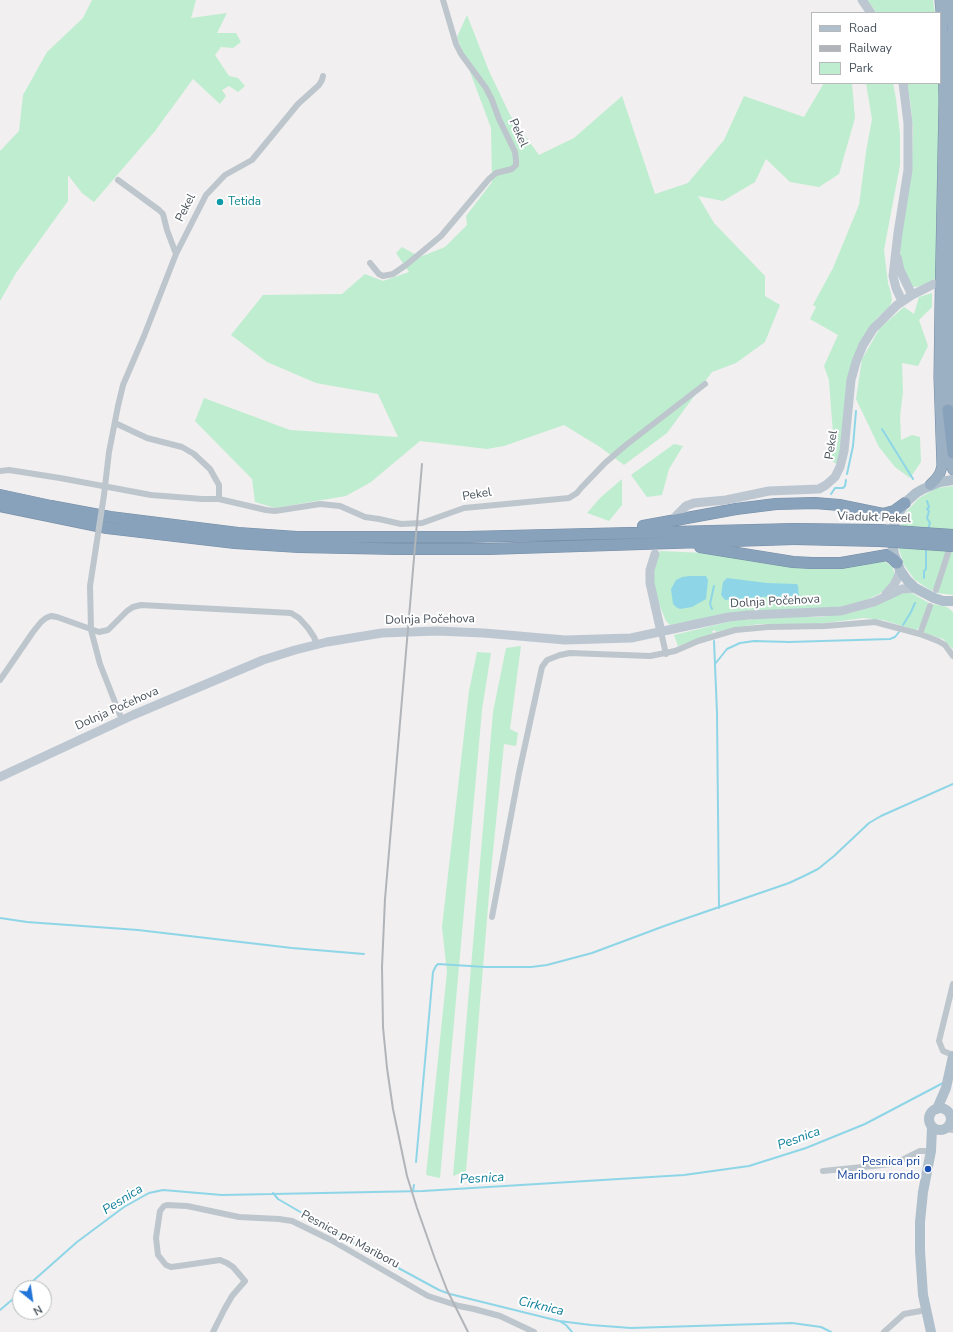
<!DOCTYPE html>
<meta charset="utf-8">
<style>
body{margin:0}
#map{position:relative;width:953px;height:1332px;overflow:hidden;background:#f1efef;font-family:"Nunito Sans",sans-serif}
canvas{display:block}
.legend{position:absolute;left:811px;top:12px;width:130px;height:72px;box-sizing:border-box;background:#fff;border:1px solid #b6babd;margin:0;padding:5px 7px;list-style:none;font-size:12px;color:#48525b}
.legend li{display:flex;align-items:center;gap:8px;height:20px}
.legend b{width:20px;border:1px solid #b6babd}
.north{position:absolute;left:12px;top:1280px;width:40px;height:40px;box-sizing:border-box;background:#fff;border:1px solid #b6babd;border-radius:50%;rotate:150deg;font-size:11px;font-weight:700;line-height:16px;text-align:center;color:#48525b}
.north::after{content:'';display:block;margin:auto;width:14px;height:18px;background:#2274d8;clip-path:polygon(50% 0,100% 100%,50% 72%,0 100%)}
</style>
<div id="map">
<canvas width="953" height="1332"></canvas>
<ul class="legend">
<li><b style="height:5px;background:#b0bfcc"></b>Road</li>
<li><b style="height:5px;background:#b1b4b9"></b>Railway</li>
<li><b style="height:11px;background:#bfedd0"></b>Park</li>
</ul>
<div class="north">N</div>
</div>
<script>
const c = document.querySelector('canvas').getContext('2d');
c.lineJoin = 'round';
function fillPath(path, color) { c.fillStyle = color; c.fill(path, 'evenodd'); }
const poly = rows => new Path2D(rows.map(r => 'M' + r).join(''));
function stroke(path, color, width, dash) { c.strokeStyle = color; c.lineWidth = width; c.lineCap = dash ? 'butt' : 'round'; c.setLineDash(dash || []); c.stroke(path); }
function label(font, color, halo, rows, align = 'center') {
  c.font = font + ' "Nunito Sans",sans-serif'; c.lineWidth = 4; c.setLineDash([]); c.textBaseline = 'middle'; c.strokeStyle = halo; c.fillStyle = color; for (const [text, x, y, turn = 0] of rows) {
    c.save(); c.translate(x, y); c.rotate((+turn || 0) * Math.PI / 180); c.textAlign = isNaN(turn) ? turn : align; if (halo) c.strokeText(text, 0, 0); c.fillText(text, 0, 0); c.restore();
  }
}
const green = poly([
 [92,0,196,0,191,18,227,13,217,33,236,33,241,42,233,48,221,47,215,55,229,76,238,78,245,86,238,92,229,86,222,90,226,96,220,104,193,79,155,131,94,202,82,193,68,175,68,201,16,273,0,301,0,151,19,131,23,95,47,52,83,18],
 [867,0,933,0,935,13,877,13],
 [467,15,489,71,510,115,539,155,574,138,622,96,655,194,688,183,724,140,744,96,804,117,824,83,852,83,855,118,839,174,819,187,790,182,766,159,755,182,723,201,698,196,714,223,765,276,765,296,780,305,765,342,736,363,712,372,667,433,624,465,600,447,564,425,504,446,487,449,420,441,371,482,346,496,275,508,255,502,252,479,195,421,204,398,290,430,398,437,378,394,316,383,267,362,231,335,263,295,342,294,365,274,383,281,409,272,396,253,402,247,420,257,445,247,467,225,466,216,492,182,491,128,457,37],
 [866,83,893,83,896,99,900,134,900,165,884,250,888,283,891,293,892,301,889,307,877,318,862,338,844,413,839,462,837,464,830,460,834,444,831,408,829,380,824,366,838,335,810,319,816,307,813,305,833,268,859,205,866,152,872,119],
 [906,83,939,83,939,88,937,262,935,279,920,286,915,287,912,287,910,284,900,258,901,238,912,158,913,128,910,100],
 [932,293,932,307,919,320,928,346,918,366,902,363,903,392,900,416,901,440,912,435,920,437,921,462,910,478,895,467,879,447,856,399,862,359,880,328,904,307,914,314,919,297],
 [674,444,683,446,669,469,662,495,647,497,631,475],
 [622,479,622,505,609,521,587,513,600,498],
 [953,486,953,533,935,587,932,591,915,580,904,565,899,549,901,524,907,511,919,498,937,488],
 [953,543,953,595,937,593],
 [660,551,883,561,892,566,894,572,894,578,886,590,879,594,866,600,835,608,733,613,670,625,666,621,655,594,653,573],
 [910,592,929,603,919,628,916,630,883,620,863,618,841,621,817,624,760,624,738,627,716,632,715,630,712,631,713,633,678,646,674,635,732,621,774,617,821,617,850,613,872,607,898,594],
 [933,604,947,607,953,612,953,649,943,639,927,634,924,632,927,620],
 [521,646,510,729,518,733,516,746,504,744,491,871,466,1171,453,1176,493,712,506,648],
 [477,652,491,653,482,710,440,1178,426,1175,447,972,442,927,469,691]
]);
const water = poly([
 [690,576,706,576,708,580,706,599,692,607,680,609,676,607,673,604,671,589,676,580,682,577],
 [727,578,767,583,797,584,798,586,799,596,759,597,725,600,721,595,723,582]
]);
const stream = poly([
 [882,429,913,479],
 [847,474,853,446,856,411],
 [831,494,835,488,843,488,845,486,846,480],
 [927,501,929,507,927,509,929,511,927,518,930,523,928,529],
 [924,578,924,571,926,569,926,547],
 [712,609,710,604,714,586],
 [903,625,911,612,915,603],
 [714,641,717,713,719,908],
 [715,664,727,649,740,643,754,641,789,642,890,639,895,637,899,632],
 [0,918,27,922,138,930,292,948,364,954],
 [416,1162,433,972,436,966,438,964,485,967,531,967,547,965,592,953,667,925,789,883,804,876,818,869,834,856,869,823,881,816,953,784],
 [413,1191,414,1185],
 [273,1193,278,1199,367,1251,439,1290,450,1294,559,1321,591,1325,631,1328,792,1323,821,1327,831,1332],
 [25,1288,77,1242,124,1207,149,1193,163,1190,222,1195,423,1191,684,1175,749,1166,806,1148,865,1124,943,1083],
 [0,1310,20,1293],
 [561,1322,566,1325,572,1332]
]);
const minor = poly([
 [118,180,159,210,163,214,167,230,176,254],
 [370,263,379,274,383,276,393,274,406,265,441,236,489,179,496,173,512,169,516,165,516,160,515,152,499,119,492,100,486,88,461,54,456,44,443,0],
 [115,423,147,438,182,447,194,454,210,469,219,485,219,499],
 [0,471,9,470,60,478,151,495,202,499,219,499,266,510,275,511,320,504,340,506,365,517,379,519,401,524,422,523,464,508,569,498,577,493,581,488,605,463,626,445,705,384],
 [104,495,109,452,118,406,123,385,144,336,176,254,206,195,225,175,252,160,298,104,319,85,322,80,323,76],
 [96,547,90,586,91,630,100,664,122,720],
 [936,590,951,544],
 [661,632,666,654],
 [920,634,930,606],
 [0,680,33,632,41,622,46,618,51,616,57,617,99,632,108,630,127,611,133,607,141,605,291,613,299,618,308,628,314,637,317,644],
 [492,917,519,773,542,667,547,660,560,655,570,653,650,656,675,651,698,641,735,630,768,627,825,626,875,622,920,634,938,641,945,645,953,656],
 [953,984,939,1041,943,1051,953,1055],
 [823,1171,892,1164,904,1159,920,1151,931,1151],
 [213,1332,224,1310,232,1296,245,1281,233,1267,227,1263,220,1260,179,1266,171,1267,166,1265,158,1255,156,1238,160,1211,164,1206,167,1205,187,1206,239,1217,279,1219,292,1221,331,1240,428,1296,459,1306,474,1309,500,1316,534,1332],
 [884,1332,904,1314,926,1310]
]);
const tertiary = poly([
 [951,1117,953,1119],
 [946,1128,953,1129]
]);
const secondary = poly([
 [862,0,871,13],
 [897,257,900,270,912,295],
 [902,301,896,288,893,276,898,233,908,170,908,123,903,83],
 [676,516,686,506,694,503,726,500,769,491,819,489,826,485,835,477,840,467,844,451,851,380,856,362,863,345,873,329,897,305,912,295,934,284],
 [655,554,650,570,650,583,661,632],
 [886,594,894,585,898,577,900,570],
 [0,777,133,715,263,660,295,650,327,642,382,633,437,631,484,633,565,640,631,638,729,617,749,615,841,611,874,602,902,589,915,588]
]);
const primary = poly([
 [953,480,940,482,923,489,916,493,905,503,898,514,893,529,892,544,894,554,900,570,907,580,915,588,934,598,943,601,953,601],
 '929 1119a11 11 0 1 1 22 0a11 11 0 1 1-22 0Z',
 [937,1109,946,1088,953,1056],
 [931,1332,923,1295,920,1251,920,1222,923,1192,931,1151,932,1127]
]);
const trunk = poly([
 [948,417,952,181,953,29,949,0],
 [948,445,948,458,953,470],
 [930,485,936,479,940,473,942,466,939,377,940,305,944,102,943,33,940,0]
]);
const motorway = poly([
 [948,410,953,453],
 [0,495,51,506,110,517,238,533,297,537,467,537,794,529],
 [0,506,107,528,235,543,299,547,399,549,488,549,794,539],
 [643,526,736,509,776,504,815,503,839,505,883,514,894,511,905,503],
 [700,547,793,562,812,563,841,563,887,555,893,559,897,563]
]);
const rail = poly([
 [422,464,385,899,382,967,383,1027,387,1068,393,1109,407,1176,417,1208,435,1259,447,1290,468,1332]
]);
const minorBridge = poly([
 [96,547,104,495]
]);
const motorwayBridge = poly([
 [794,529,880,530,953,535],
 [794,539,880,541,953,546]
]);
const markers = [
 [220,202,4,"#0f9aa8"],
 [928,1169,4,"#1a4fb4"]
];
const streetNames = [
 ["Pekel",518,133,66],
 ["Pekel",186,208,-63],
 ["Pekel",832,445,-81],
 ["Pekel",477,495,-9],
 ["Viadukt Pekel",874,518,2],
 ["Dolnja Počehova",775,602,-3],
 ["Dolnja Počehova",430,620,-1],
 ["Dolnja Počehova",117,709,-24],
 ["Pesnica pri Mariboru",350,1240,28]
];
const cultureNames = [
 ["Tetida",228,202]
];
const transitNames = [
 ["Pesnica pri",920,1162],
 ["Mariboru rondo",920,1176]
];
const waterNames = [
 ["Pesnica",799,1139,-20],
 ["Pesnica",482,1179,-3],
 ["Pesnica",123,1200,-32],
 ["Cirknica",541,1307,13]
];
fillPath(green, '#bfedd0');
fillPath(water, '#8ed6e7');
stroke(stream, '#8ed6e7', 2);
stroke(trunk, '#748da7', 11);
stroke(motorway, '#748da7', 12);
stroke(minor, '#bec6cd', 6);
stroke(tertiary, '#bec6cd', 8);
stroke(secondary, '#bdc7d2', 9);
stroke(primary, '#b0bfcc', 10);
stroke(trunk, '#9cb0c4', 10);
stroke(motorway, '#89a2bb', 11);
stroke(rail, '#b1b4b9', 2);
stroke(motorwayBridge, '#748da7', 12, []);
stroke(minorBridge, '#bec6cd', 6);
stroke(motorwayBridge, '#89a2bb', 11);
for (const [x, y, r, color] of markers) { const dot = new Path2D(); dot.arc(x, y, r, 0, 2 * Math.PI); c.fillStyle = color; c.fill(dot); stroke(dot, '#fff', 1.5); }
label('12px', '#48525b', '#fff', streetNames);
label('12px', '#0d838f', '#fff', cultureNames, 'left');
label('12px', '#164399', '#fff', transitNames, 'right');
label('italic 13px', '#13819b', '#fff', waterNames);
</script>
